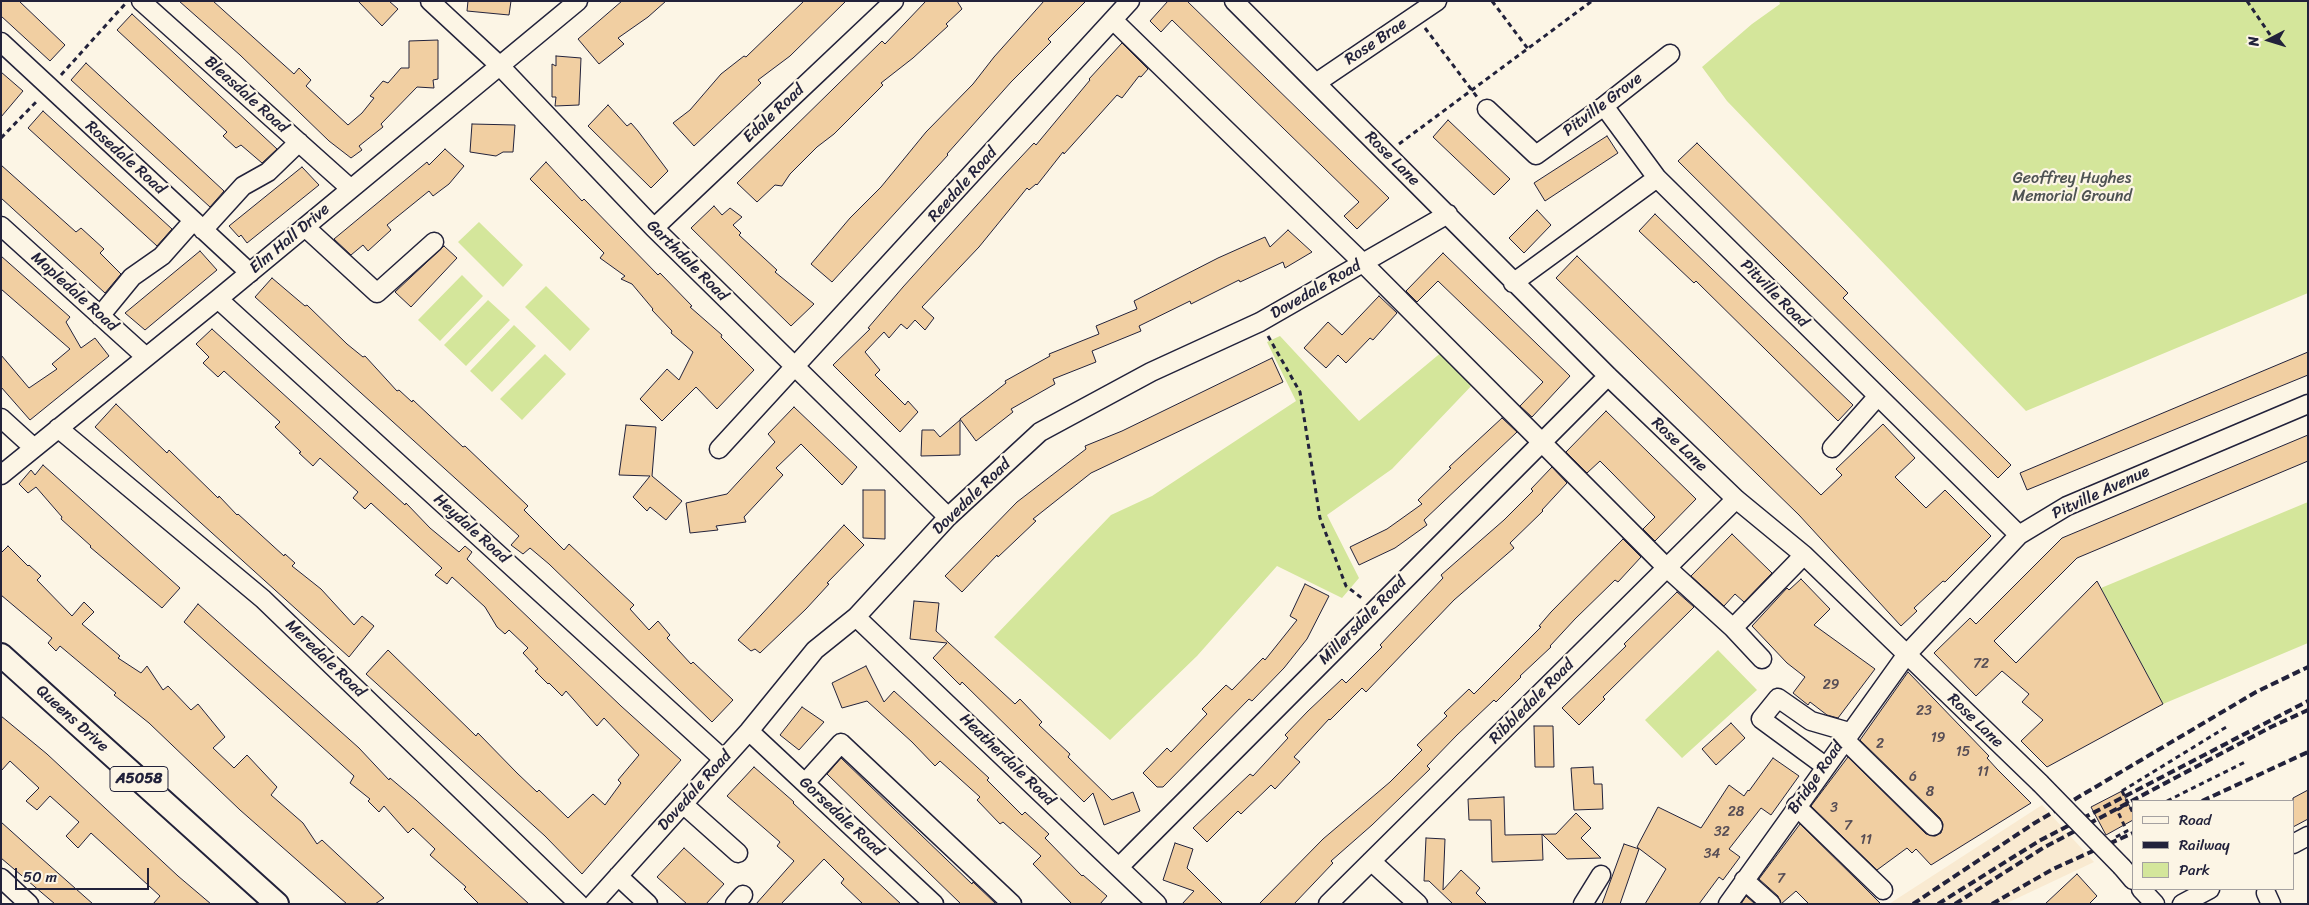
<!DOCTYPE html>
<style>
body{margin:0}
#map{position:relative;width:2309px;height:905px;overflow:hidden;background:#fcf5e5;font-family:Sriracha,sans-serif}
canvas{display:block}
.frame{position:absolute;inset:0;border:2px solid #22223b;pointer-events:none}
.legend{position:absolute;left:2132px;top:800px;width:162px;height:90px;box-sizing:border-box;background:#fcf5e5;border:1px solid #a5a1a1;margin:0;padding:6px 9px;list-style:none;font-size:15px;color:#22223b}
.legend li{display:flex;align-items:center;gap:10px;height:25px}
.legend b{width:25px;border:1px solid #a5a1a1}
.north{position:absolute;left:2244px;top:15px;width:50px;height:50px;-webkit-text-stroke:4px #fcf5e5;paint-order:stroke;rotate:265deg;font-size:14px;font-weight:700;line-height:20px;text-align:center;color:#22223b}
.north::after{content:'';display:block;margin:auto;width:18px;height:22px;background:#22223b;clip-path:polygon(50% 0,100% 100%,50% 72%,0 100%)}
.scale{position:absolute;left:15px;top:868px;width:134px;height:22px;box-sizing:border-box;border:2px solid #22223b;border-top:0;padding-left:6px;font-size:15px;line-height:18px;white-space:nowrap;color:#22223b;-webkit-text-stroke:4px #fcf5e5;paint-order:stroke}
</style>
<div id="map">
<canvas width="2309" height="905"></canvas>
<div class="frame"></div>
<ul class="legend">
<li><b style="height:6px;background:#fcf5e5"></b>Road</li>
<li><b style="height:6px;background:#22223b"></b>Railway</li>
<li><b style="height:14px;background:#d4e69b"></b>Park</li>
</ul>
<div class="north">N</div>
<div class="scale">50 m</div>
</div>
<script>
const c = document.querySelector('canvas').getContext('2d');
c.lineJoin = 'round';
function fillPath(path, color) { c.fillStyle = color; c.fill(path, 'evenodd'); }
const poly = rows => new Path2D(rows.map(r => 'M' + r).join(''));
function stroke(path, color, width, dash) { c.strokeStyle = color; c.lineWidth = width; c.lineCap = dash ? 'butt' : 'round'; c.setLineDash(dash || []); c.stroke(path); }
function label(font, color, halo, rows, align = 'center') {
  c.font = font + ' Sriracha,sans-serif'; c.lineWidth = 4.5; c.setLineDash([]); c.textBaseline = 'middle'; c.strokeStyle = halo; c.fillStyle = color; for (const [text, x, y, turn = 0] of rows) {
    c.save(); c.translate(x, y); c.rotate((+turn || 0) * Math.PI / 180); c.textAlign = isNaN(turn) ? turn : align; if (halo) c.strokeText(text, 0, 0); c.fillText(text, 0, 0); c.restore();
  }
}
const built = poly([
 [2042,805,2094,862,2005,904,1889,904]
]);
const green = poly([
 [1779,1,2308,1,2308,293,2026,411,1727,101,1702,67,1752,24,1780,4],
 [479,222,523,265,503,287,458,242],
 [462,275,483,296,440,341,418,320],
 [546,286,590,329,570,351,525,307],
 [488,300,510,320,466,366,444,345],
 [514,325,536,346,492,392,470,371],
 [1280,336,1359,421,1443,351,1476,381,1392,469,1327,515,1359,578,1342,598,1277,566,1197,656,1110,740,994,637,1111,515,1152,496,1296,401,1267,342],
 [545,354,566,374,522,420,500,399],
 [2308,502,2308,643,2163,704,2101,588],
 [1718,650,1757,690,1682,758,1645,720]
]);
const building = poly([
 [1,1,19,1,65,45,50,61,1,16,1,1],
 [179,1,213,1,294,74,299,68,311,80,306,86,348,125,362,113,374,98,370,96,383,81,388,83,401,68,409,68,409,41,438,40,438,79,433,80,434,88,417,87,381,124,383,127,359,146,362,150,351,158,329,141,240,55,179,1],
 [358,1,389,1,398,9,382,26,358,1],
 [468,1,511,1,509,15,467,11,468,1],
 [622,1,666,1,648,17,618,38,624,44,599,64,578,39,622,1],
 [804,1,846,1,790,56,758,80,761,83,694,146,673,123,690,110,721,74,744,56,746,57,804,1],
 [926,1,957,1,962,9,946,24,948,26,913,58,881,83,883,85,834,134,817,147,790,174,782,186,775,185,757,202,737,183,882,41,885,44,926,1],
 [1044,1,1086,1,1048,39,1051,42,1011,82,947,154,948,155,832,282,811,264,850,218,881,187,926,132,973,84,994,57,1044,1],
 [1168,1,1187,1,1389,198,1357,229,1344,216,1359,202,1172,20,1161,32,1150,21,1168,1],
 [132,14,277,149,262,163,241,145,236,148,223,136,227,132,117,30,132,14],
 [1122,43,1148,69,1141,77,1139,76,1122,98,1117,95,1064,154,1063,152,1037,185,1036,184,1029,190,1027,188,979,247,922,307,934,318,925,330,915,320,907,329,901,324,889,338,884,332,865,352,880,370,875,375,905,405,908,401,918,412,900,432,833,365,870,329,868,328,903,287,1005,174,1034,143,1036,145,1090,80,1089,79,1122,43],
 [556,56,581,58,579,105,555,106,556,97,552,97,552,64,556,66,556,56],
 [86,63,224,191,210,207,71,80,86,63],
 [1,72,23,91,1,117,1,72],
 [608,105,627,126,631,123,638,131,668,171,651,188,588,126,608,105],
 [43,111,172,229,157,246,28,128,43,111],
 [1448,120,1510,179,1494,195,1433,137,1448,120],
 [472,124,515,125,513,152,503,152,496,156,470,152,472,124],
 [1607,136,1618,153,1545,201,1534,183,1607,136],
 [1697,143,1848,293,1843,298,2011,465,1998,478,1678,161,1697,143],
 [445,149,464,166,449,184,433,196,429,191,387,225,391,230,368,251,363,245,351,255,334,239,427,162,429,165,445,149],
 [546,162,582,201,584,199,658,275,660,273,692,306,690,307,722,335,721,337,754,370,717,409,696,387,662,421,640,399,667,369,679,380,693,352,671,333,672,331,652,310,653,309,632,284,621,279,625,276,600,258,604,253,530,179,546,162],
 [1,165,76,232,81,228,104,249,100,253,121,274,105,293,1,198,1,165],
 [302,167,319,185,247,243,241,235,239,237,229,226,302,167],
 [714,206,722,215,730,208,742,217,733,225,741,233,739,235,777,270,775,272,814,304,791,326,691,228,714,206],
 [1537,210,1551,225,1524,253,1509,238,1537,210],
 [1655,214,1853,405,1838,421,1696,281,1694,283,1639,231,1655,214],
 [1288,230,1312,252,1285,268,1283,262,1240,282,1239,280,1191,304,1190,301,1139,326,1141,331,1092,351,1096,362,1053,379,1055,384,1011,409,1013,412,976,441,960,419,1006,383,1005,381,1050,356,1049,354,1099,334,1096,326,1137,309,1134,301,1218,258,1265,237,1270,247,1288,230],
 [444,246,457,258,411,307,395,292,444,246],
 [200,251,217,270,145,330,125,313,200,251],
 [1443,253,1570,376,1532,417,1520,406,1543,382,1438,281,1417,302,1406,291,1443,253],
 [1,256,70,317,66,322,81,348,95,338,109,356,30,420,1,387,1,355,29,388,57,369,52,364,70,349,1,289,1,256],
 [1577,256,1821,495,1842,475,1836,469,1883,424,1915,458,1895,477,1926,508,1945,490,1991,536,1945,582,1943,581,1914,608,1917,611,1901,626,1799,515,1556,278,1577,256],
 [272,278,305,306,307,305,347,344,363,357,365,356,397,391,399,390,412,402,413,400,463,447,465,446,528,506,524,510,564,550,569,544,634,605,630,609,649,630,658,621,670,635,667,638,691,664,693,662,733,700,712,722,549,564,530,548,523,554,511,545,519,536,255,297,272,278],
 [1379,296,1397,313,1373,340,1370,338,1346,363,1338,355,1326,368,1304,348,1328,322,1342,335,1379,296],
 [212,329,405,505,406,503,430,528,459,552,465,546,472,552,467,559,621,706,681,760,582,874,545,836,366,674,388,650,476,736,478,733,517,773,537,792,539,790,568,818,593,794,605,805,621,783,618,780,639,755,604,718,597,726,566,691,562,696,549,683,548,684,535,671,538,669,523,653,528,648,509,630,505,634,497,627,485,607,452,577,447,584,435,575,442,568,371,503,365,509,353,498,358,492,320,458,313,466,299,453,301,452,275,427,280,422,224,371,218,377,203,363,209,357,196,344,212,329],
 [2308,352,2308,375,2027,490,2020,473,2308,352],
 [1272,358,1283,382,1091,473,1033,519,1036,521,998,557,997,555,962,592,945,576,1017,502,1086,449,1085,446,1122,431,1272,358],
 [116,404,167,453,169,450,218,498,219,496,237,515,238,514,284,556,285,554,295,563,292,566,321,589,354,625,362,616,374,626,349,657,95,427,116,404],
 [794,407,857,467,842,485,801,444,776,468,783,475,744,517,746,522,716,526,718,530,690,533,686,503,727,494,775,442,768,434,794,407],
 [1606,411,1696,499,1655,541,1643,529,1655,517,1612,473,1600,461,1587,473,1566,452,1606,411],
 [1502,418,1517,432,1424,520,1427,525,1395,548,1359,565,1350,547,1387,529,1422,504,1418,500,1451,468,1449,467,1502,418],
 [960,420,960,455,921,456,922,430,934,430,940,437,960,420],
 [626,425,656,427,652,476,682,501,666,520,650,507,647,511,633,497,650,476,619,475,626,425],
 [2308,435,2308,461,2077,558,1994,641,2016,663,2097,581,2163,704,2047,767,2021,741,2043,720,2022,702,2029,694,2002,671,1976,696,1934,653,1970,618,1976,624,2062,538,2308,435],
 [43,465,180,588,162,608,90,547,91,546,61,519,62,517,36,487,28,493,19,484,31,470,35,475,43,465],
 [1552,467,1567,483,1542,510,1543,511,1510,543,1514,548,1454,600,1366,692,1362,688,1330,720,1329,719,1294,757,1300,762,1275,789,1271,785,1241,814,1238,811,1207,842,1193,828,1250,774,1253,776,1288,738,1285,735,1308,711,1342,679,1346,683,1382,647,1380,645,1443,578,1441,575,1504,520,1533,491,1531,489,1552,467],
 [863,490,885,490,885,539,863,538,863,490],
 [844,525,864,545,827,583,829,584,806,609,760,653,755,649,751,651,738,640,844,525],
 [1732,534,1772,573,1744,602,1735,594,1724,606,1691,576,1732,534],
 [1623,539,1641,557,1618,582,1615,580,1575,619,1550,646,1551,647,1520,676,1521,677,1496,702,1494,700,1457,735,1427,766,1430,769,1372,825,1331,861,1333,863,1294,904,1259,904,1323,839,1390,782,1422,750,1417,745,1447,716,1444,713,1469,689,1474,694,1541,627,1539,626,1551,612,1623,539],
 [8,546,28,566,29,565,41,576,37,580,72,616,84,602,94,612,82,624,120,656,118,658,141,673,147,666,163,690,168,686,191,710,198,704,225,737,213,748,234,768,247,755,277,787,271,795,303,823,317,844,322,840,384,898,375,904,347,904,240,810,149,723,114,695,116,693,60,646,56,651,48,643,52,638,1,595,1,553,8,546],
 [1801,579,1830,609,1814,625,1875,669,1838,718,1827,715,1810,702,1808,705,1793,693,1805,677,1787,663,1752,626,1787,588,1789,590,1801,579],
 [1305,584,1329,596,1307,639,1284,668,1252,701,1249,699,1163,787,1157,787,1143,773,1167,748,1171,752,1207,714,1202,709,1226,685,1232,690,1263,658,1265,660,1297,620,1290,616,1305,584],
 [1677,592,1694,607,1603,697,1605,699,1579,725,1562,708,1626,646,1624,644,1677,592],
 [914,601,939,603,936,631,1015,704,1020,699,1042,722,1039,725,1070,754,1068,757,1112,800,1133,792,1140,811,1104,825,1093,793,1084,802,962,682,960,685,933,658,947,643,910,639,914,601],
 [198,604,359,748,389,780,390,778,416,800,529,904,479,904,464,889,466,887,430,855,435,849,413,828,408,833,384,806,379,812,368,801,370,799,350,783,354,776,342,765,184,622,198,604],
 [866,666,884,702,894,691,989,778,987,780,1022,815,1025,812,1049,834,1045,838,1082,876,1083,875,1107,896,1100,904,1072,904,1033,864,1041,856,1003,822,1000,824,977,800,980,797,940,761,935,766,912,742,867,701,842,708,832,683,866,666],
 [1908,672,1989,756,1987,758,1997,769,2031,803,1931,865,1916,849,1912,853,1907,848,1877,870,1811,806,1848,757,1926,834,1935,836,1941,833,1943,824,1940,818,1860,740,1908,672],
 [802,707,824,722,799,750,780,735,802,707],
 [1,716,47,754,178,876,211,904,153,904,160,896,91,833,78,848,66,836,79,822,50,796,37,810,26,801,39,788,10,761,1,771,1,716],
 [1731,723,1745,738,1716,765,1702,749,1731,723],
 [1534,726,1553,726,1554,767,1535,767,1534,726],
 [841,758,972,884,973,882,996,904,961,904,827,774,841,758],
 [1773,758,1799,776,1771,815,1761,808,1729,849,1740,857,1723,880,1719,877,1699,904,1645,904,1666,869,1637,847,1658,807,1701,828,1729,785,1744,796,1748,790,1749,791,1773,758],
 [754,767,794,802,793,803,901,904,863,904,841,883,844,879,824,859,781,904,756,904,794,861,777,846,780,842,727,796,754,767],
 [1593,767,1594,784,1602,784,1603,809,1574,810,1571,768,1593,767],
 [2308,790,2308,819,2293,827,2293,798,2308,790],
 [2122,791,2133,813,2133,820,2106,835,2091,807,2122,791],
 [1504,797,1505,835,1556,834,1576,813,1591,828,1581,838,1601,858,1567,859,1542,834,1543,860,1492,862,1491,820,1469,820,1468,799,1504,797],
 [1,822,41,858,93,904,55,904,1,858,1,822],
 [1800,824,1859,882,1881,904,1809,904,1796,891,1781,904,1778,896,1759,879,1800,824],
 [1426,838,1445,839,1443,890,1461,870,1480,888,1476,893,1487,904,1453,904,1429,881,1424,881,1426,838],
 [1175,843,1193,849,1187,868,1223,904,1182,904,1194,891,1163,880,1175,843],
 [1624,844,1639,849,1620,904,1602,904,1624,844],
 [684,848,724,884,706,904,687,904,657,877,684,848],
 [2077,874,2097,896,2089,904,2045,904,2077,874],
 [1746,896,1755,904,1741,904,1746,896]
]);
const path = poly([
 [1492,1,1528,49],
 [2247,1,2275,42],
 [1425,28,1477,97],
 [61,75,125,4],
 [1,138,38,100],
 [1399,144,1592,1],
 [1268,336,1300,392,1320,518,1346,586,1363,599],
 [2122,791,2228,726],
 [2167,801,2245,762],
 [2116,837,2127,831,2117,810,2128,804]
]);
const minor = poly([
 [141,1,351,189],
 [430,1,499,65,654,228,948,517],
 [1234,1,1608,376,1736,499,1804,555,2040,783],
 [1113,20,1363,263,1667,568,1733,628,1762,659],
 [1,42,250,273],
 [1316,83,1437,1],
 [1604,106,1657,178],
 [1487,109,1536,155,1604,106,1670,54],
 [1,226,146,357],
 [305,227,377,293,434,242],
 [654,228,894,1],
 [203,230,243,186,268,172,299,142],
 [1513,283,1657,178,2019,535],
 [218,299,723,759],
 [100,316,132,277,162,256,193,221],
 [1,418,34,448],
 [58,428,263,599,579,904],
 [1832,448,1878,396],
 [719,449,1130,1],
 [1,475,218,299,578,1],
 [856,617,1157,904],
 [1733,628,1804,555],
 [749,731,934,904],
 [1844,739,1933,826],
 [1825,766,1761,719,1778,698,1811,721,1849,732],
 [805,783,841,743,1012,904],
 [683,804,738,853],
 [1796,806,1883,890],
 [2293,844,2308,836],
 [1371,861,1418,904],
 [1119,867,1608,376],
 [2122,867,2133,880],
 [618,876,648,904],
 [1,878,29,904],
 [1744,880,1771,904],
 [2141,889,2155,904],
 [2266,893,2271,904],
 [593,904,749,731,815,650,856,617,948,517,1040,432,1151,372,1260,322,1448,214],
 [735,904,743,895],
 [1328,904,1736,499],
 [1583,904,1601,875],
 [1728,904,1907,654,2019,535,2067,506,2308,404],
 [2182,904,2210,889]
]);
const major = poly([
 [1,655,277,904]
]);
const rail = poly([
 [2202,801,2308,752],
 [1913,904,2033,824,2256,692,2308,667],
 [1938,904,2039,841,2308,701],
 [1955,904,2043,848,2271,727,2308,710],
 [1992,904,2053,869,2133,833]
]);
const pathBridge = poly([
 [2122,791,2133,813]
]);
const minorBridge = poly([
 [2040,783,2122,867]
]);
const numberNames = [
 ["72",1981,664],
 ["29",1831,685],
 ["23",1924,711],
 ["19",1938,738],
 ["2",1880,744],
 ["15",1963,752],
 ["11",1983,772],
 ["6",1913,777],
 ["8",1930,792],
 ["3",1834,808],
 ["28",1736,812],
 ["7",1848,826],
 ["32",1722,832],
 ["11",1866,840],
 ["34",1712,854],
 ["7",1781,879]
];
const shields = [
 [139,779,58]
];
const shieldNames = [
 ["A5058",139,779]
];
const streetNames = [
 ["Rose Brae",1376,42,-34],
 ["Bleasdale Road",246,95,42],
 ["Pitville Grove",1603,105,-37],
 ["Edale Road",774,114,-43],
 ["Rosedale Road",125,158,42],
 ["Rose Lane",1392,159,45],
 ["Reedale Road",963,185,-48],
 ["Elm Hall Drive",290,239,-40],
 ["Garthdale Road",687,261,45],
 ["Dovedale Road",1316,290,-30],
 ["Mapledale Road",74,292,42],
 ["Pitville Road",1774,294,45],
 ["Rose Lane",1679,445,44],
 ["Pitville Avenue",2101,493,-25],
 ["Dovedale Road",972,497,-44],
 ["Heydale Road",471,529,42],
 ["Millersdale Road",1363,621,-45],
 ["Meredale Road",325,659,44],
 ["Ribbledale Road",1532,702,-45],
 ["Queens Drive",72,719,42],
 ["Rose Lane",1975,721,44],
 ["Heatherdale Road",1007,760,44],
 ["Bridge Road",1816,778,-55],
 ["Dovedale Road",695,791,-48],
 ["Gorsedale Road",841,817,43]
];
const parkNames = [
 ["Geoffrey Hughes",2072,179],
 ["Memorial Ground",2072,197]
];
fillPath(built, '#f9ead1');
fillPath(green, '#d4e69b');
fillPath(building, '#f1cfa2');
stroke(building, '#22223b', 1);
stroke(minor, '#22223b', 21);
stroke(major, '#22223b', 26);
stroke(path, '#22223b', 3, [5, 4]);
stroke(minor, '#fcf5e5', 18);
stroke(major, '#fcf5e5', 22);
stroke(rail, '#22223b', 4, [8, 4]);
stroke(minorBridge, '#22223b', 21, []);
stroke(pathBridge, '#22223b', 3, [5, 4]);
stroke(minorBridge, '#fcf5e5', 18);
label('14px', '#564d55', null, numberNames);
for (const [x, y, w] of shields) { const box = new Path2D(); box.roundRect(x - w / 2, y - 12.5, w, 25, 4); c.fillStyle = '#fcf5e5'; c.fill(box); stroke(box, '#22223b', 1); }
label('bold 15px', '#22223b', null, shieldNames);
label('16px', '#22223b', '#fcf5e5', streetNames);
label('16px', '#4e5353', '#fcf5e5', parkNames);
</script>
